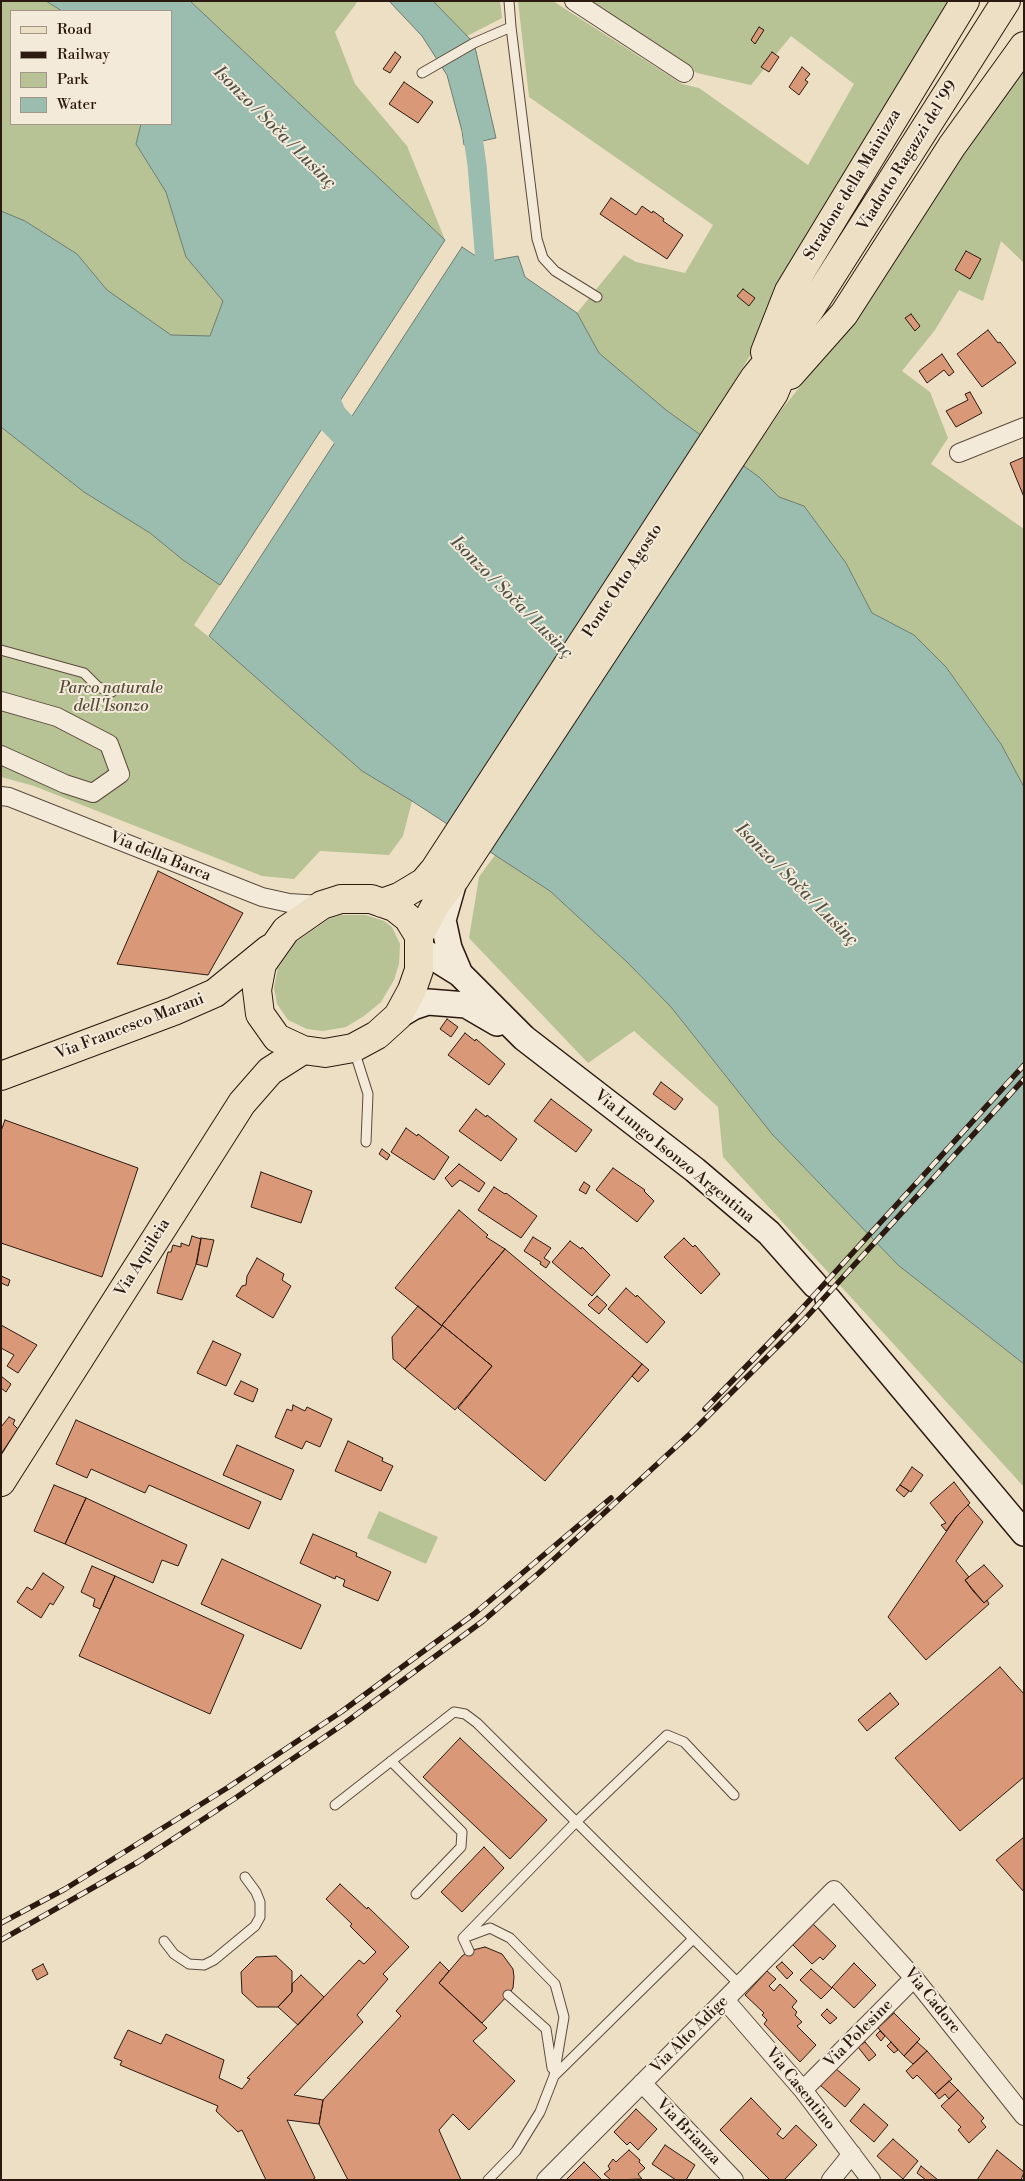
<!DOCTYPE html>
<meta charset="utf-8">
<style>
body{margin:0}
#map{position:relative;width:1025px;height:2181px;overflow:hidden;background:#eddfc4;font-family:"Libre Bodoni",serif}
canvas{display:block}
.frame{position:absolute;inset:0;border:2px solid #2c1a10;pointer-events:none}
.legend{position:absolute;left:10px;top:10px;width:162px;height:115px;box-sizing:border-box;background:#f3ead9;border:1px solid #a39789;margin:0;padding:6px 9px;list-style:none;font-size:15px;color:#2c1a10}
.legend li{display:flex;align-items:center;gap:10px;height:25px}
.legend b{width:25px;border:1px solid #a39789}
</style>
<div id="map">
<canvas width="1025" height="2181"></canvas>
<div class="frame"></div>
<ul class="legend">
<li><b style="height:6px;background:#eddfc4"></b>Road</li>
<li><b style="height:6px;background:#2c1a10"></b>Railway</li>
<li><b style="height:14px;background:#b7c295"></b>Park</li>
<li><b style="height:14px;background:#9abdaf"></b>Water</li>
</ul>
</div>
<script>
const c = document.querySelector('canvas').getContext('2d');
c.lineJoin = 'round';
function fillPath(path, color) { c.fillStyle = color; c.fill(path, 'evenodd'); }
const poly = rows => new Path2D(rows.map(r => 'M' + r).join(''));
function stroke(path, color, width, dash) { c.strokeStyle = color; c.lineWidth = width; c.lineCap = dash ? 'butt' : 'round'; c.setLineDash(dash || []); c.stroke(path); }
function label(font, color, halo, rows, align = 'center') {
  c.font = font + ' "Libre Bodoni",serif'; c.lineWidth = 4; c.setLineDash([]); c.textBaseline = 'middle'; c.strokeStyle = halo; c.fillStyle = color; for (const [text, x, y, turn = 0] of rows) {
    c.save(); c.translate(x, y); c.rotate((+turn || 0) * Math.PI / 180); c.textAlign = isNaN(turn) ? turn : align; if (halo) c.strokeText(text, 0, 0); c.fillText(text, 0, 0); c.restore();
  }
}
const green = poly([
 [1,1,46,1,62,11,11,11,11,124,141,124,136,144,166,192,186,257,223,301,210,337,171,335,107,290,77,254,25,221,1,211],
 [190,1,358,1,335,32,355,84,407,146,445,240],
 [433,1,500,1,502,18,467,36],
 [518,1,553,1,682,84,699,88,808,165,854,84,791,36,751,85,697,73,586,1,953,1,788,271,751,354,718,409,759,443,782,409,859,314,974,137,1024,71,1024,263,1001,241,983,301,959,290,935,330,902,371,930,392,948,438,931,464,1024,529,1024,787,1001,744,946,667,914,635,872,613,846,563,804,506,779,497,759,477,665,410,599,353,577,313,624,255,636,262,685,273,713,225,529,97],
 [1,427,84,492,150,533,183,560,220,585,194,625,236,659,362,771,412,801,403,836,389,855,320,851,294,879,262,876,34,786,1,777],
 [495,855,550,891,627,962,671,1007,772,1134,898,1265,1024,1364,1024,1487,723,1157,718,1107,634,1031,588,1063,469,938,479,877],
 [342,915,366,915,384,921,392,927,400,944,399,964,394,980,381,1002,364,1016,346,1027,323,1031,307,1029,288,1020,277,1004,274,988,278,968,297,941,329,919],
 [379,1511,438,1537,426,1564,367,1538]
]);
const water = poly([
 [46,1,190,1,445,240,220,585,183,560,150,533,84,492,1,427,1,211,25,221,77,254,107,290,171,335,210,336,223,301,186,257,166,192,136,144,141,124,171,124,171,11,62,11,46,1],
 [389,1,433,1,474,43,496,138,464,145,462,131,447,75,422,36,389,1],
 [462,247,485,262,518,256,525,277,577,313,599,353,666,410,759,477,779,497,804,506,846,563,872,613,914,635,946,667,1001,744,1024,787,1024,1364,898,1265,772,1134,671,1007,627,962,550,891,412,801,362,771,209,636,462,247]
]);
const canal = poly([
 [470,117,477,165,485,262,479,286]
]);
const river = poly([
 [313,374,331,417,374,461]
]);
const building = poly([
 [759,27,764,30,755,44,751,40,759,27],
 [395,52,401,57,390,73,383,69,395,52],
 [772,52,779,57,769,72,761,67,772,52],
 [802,67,810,74,805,80,808,82,799,95,789,87,802,67],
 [404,82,433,102,418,123,389,104,404,82],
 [611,198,636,215,642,206,652,213,653,211,664,219,663,221,683,235,667,259,600,214,611,198],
 [966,251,981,259,970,279,955,270,966,251],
 [743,289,755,298,749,306,737,296,743,289],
 [911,314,920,326,915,331,905,318,911,314],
 [988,330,998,343,1000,342,1016,363,982,387,957,354,988,330],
 [942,354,954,372,949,376,944,370,927,383,919,371,942,354],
 [970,392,982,413,956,427,946,411,968,400,965,394,970,392],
 [1024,457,1024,497,1010,463,1024,457],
 [158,871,243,913,208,975,117,964,158,871],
 [447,1019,458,1027,451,1037,440,1029,447,1019],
 [465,1033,475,1041,476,1039,505,1064,489,1085,448,1055,465,1033],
 [661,1082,683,1099,675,1110,653,1094,661,1082],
 [551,1099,592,1130,576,1152,534,1121,551,1099],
 [476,1109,486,1117,487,1115,517,1139,501,1161,459,1131,476,1109],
 [5,1120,138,1168,102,1277,1,1243,1,1131,5,1120],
 [406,1128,417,1136,418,1134,449,1157,434,1180,391,1152,406,1128],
 [382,1149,390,1155,387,1160,379,1154,382,1149],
 [459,1164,485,1183,479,1192,460,1180,452,1187,445,1178,459,1164],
 [613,1168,645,1190,644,1191,654,1201,637,1222,596,1190,613,1168],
 [261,1172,312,1191,301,1223,251,1207,261,1172],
 [584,1182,590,1186,586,1194,579,1190,584,1182],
 [494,1187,505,1194,506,1193,537,1216,521,1238,478,1210,494,1187],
 [459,1210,488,1235,486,1237,505,1249,442,1325,492,1366,455,1410,405,1369,442,1326,395,1288,459,1210],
 [192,1236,201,1239,197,1262,182,1300,157,1293,168,1252,171,1252,173,1245,181,1247,181,1243,189,1246,192,1236],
 [533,1237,551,1248,544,1258,550,1262,546,1268,540,1264,541,1262,524,1251,533,1237],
 [201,1238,214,1240,207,1267,196,1264,201,1238],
 [684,1238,693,1247,695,1245,720,1274,701,1294,664,1257,684,1238],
 [570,1241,581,1249,582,1247,610,1275,592,1296,552,1262,570,1241],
 [505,1249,642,1364,545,1481,458,1408,492,1366,442,1325,505,1249],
 [257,1258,284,1274,282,1280,291,1286,273,1318,236,1296,242,1286,246,1285,247,1276,257,1258],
 [1,1276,10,1280,8,1286,1,1283,1,1276],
 [626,1288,636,1297,637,1295,665,1322,647,1343,608,1309,626,1288],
 [597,1296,607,1305,599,1314,588,1305,597,1296],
 [418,1306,442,1326,405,1369,393,1359,392,1337,418,1306],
 [1,1325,37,1345,18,1373,7,1366,14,1355,1,1348,1,1325],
 [213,1341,241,1354,226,1386,197,1373,213,1341],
 [642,1364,649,1370,638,1382,632,1376,642,1364],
 [1,1376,11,1384,6,1392,1,1388,1,1376],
 [241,1381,258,1389,253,1402,234,1394,241,1381],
 [293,1405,305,1411,307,1407,332,1419,320,1447,306,1441,302,1449,275,1437,287,1409,292,1411,293,1405],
 [9,1417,15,1420,13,1424,18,1429,1,1454,1,1427,9,1417],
 [76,1420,261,1502,249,1529,149,1485,145,1493,91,1469,87,1478,56,1464,76,1420],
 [348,1441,383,1458,382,1461,393,1466,381,1491,335,1471,348,1441],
 [237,1445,294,1470,281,1500,223,1475,237,1445],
 [912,1467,923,1475,911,1492,900,1485,912,1467],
 [954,1482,970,1503,957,1516,946,1531,941,1525,946,1523,930,1503,954,1482],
 [54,1485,86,1498,65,1544,34,1531,54,1485],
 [900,1485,909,1491,904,1497,896,1490,900,1485],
 [86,1498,187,1545,178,1566,162,1560,153,1583,65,1544,86,1498],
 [968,1505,983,1522,956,1561,969,1577,965,1580,973,1591,984,1603,987,1600,989,1604,926,1660,888,1617,957,1516,968,1505],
 [313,1534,357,1553,356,1556,391,1572,378,1601,343,1586,345,1580,336,1576,335,1579,300,1563,313,1534],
 [222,1559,321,1605,301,1649,201,1604,222,1559],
 [984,1565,1003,1586,984,1603,965,1580,984,1565],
 [92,1566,115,1576,100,1609,93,1606,95,1599,81,1592,92,1566],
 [43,1573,64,1587,53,1605,50,1603,41,1618,17,1602,27,1587,32,1590,43,1573],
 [115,1576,244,1635,210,1714,79,1656,115,1576],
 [1000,1667,1024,1694,1024,1777,960,1831,895,1758,1000,1667],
 [890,1693,899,1704,867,1731,858,1720,890,1693],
 [460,1738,547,1820,510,1859,423,1777,460,1738],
 [1024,1837,1024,1892,996,1860,1024,1837],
 [484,1847,504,1868,462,1912,441,1892,484,1847],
 [340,1884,367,1909,368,1907,409,1947,383,1974,388,1979,357,2015,363,2022,294,2095,323,2100,319,2124,287,2120,315,2178,312,2180,266,2180,242,2130,238,2132,216,2111,218,2106,120,2065,122,2061,114,2058,128,2030,161,2044,166,2034,224,2060,219,2078,242,2089,250,2079,247,2078,359,1960,364,1964,376,1952,350,1926,352,1924,326,1899,340,1884],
 [813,1924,836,1946,823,1960,820,1957,812,1964,793,1945,813,1924],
 [485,1947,502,1954,513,1969,514,1977,513,1988,508,1995,482,2023,439,1983,462,1956,469,1951,485,1947],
 [276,1956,292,1971,292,1992,278,2007,257,2007,242,1993,241,1972,256,1957,276,1956],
 [440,1962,449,1971,439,1983,487,2028,473,2041,515,2081,469,2130,453,2114,439,2130,461,2180,348,2180,319,2124,323,2100,401,2016,396,2011,440,1962],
 [782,1962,793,1973,787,1979,776,1967,782,1962],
 [854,1963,876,1985,854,2008,832,1987,854,1963],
 [43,1964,48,1974,37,1980,32,1970,43,1964],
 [811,1969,832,1988,821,1999,800,1980,811,1969],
 [767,1971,776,1979,769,1986,774,1991,780,1984,797,2001,792,2007,797,2012,795,2015,802,2022,797,2026,816,2045,800,2062,764,2024,767,2020,762,2015,764,2013,745,1995,767,1971],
 [301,1975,324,1997,298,2025,278,2007,292,1992,292,1984,301,1975],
 [827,2009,837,2018,830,2024,821,2015,827,2009],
 [894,2013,920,2039,904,2056,878,2028,894,2013],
 [880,2031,885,2036,881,2041,876,2035,880,2031],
 [865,2042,876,2055,869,2061,858,2047,865,2042],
 [891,2042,898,2050,894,2053,887,2046,891,2042],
 [917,2042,927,2051,913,2064,904,2056,917,2042],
 [927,2051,952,2079,935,2094,917,2075,913,2079,906,2071,927,2051],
 [835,2068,860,2089,845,2107,820,2085,835,2068],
 [949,2081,958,2090,949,2099,945,2094,939,2099,935,2094,949,2081],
 [958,2090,984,2118,981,2121,986,2127,969,2143,958,2130,961,2127,941,2106,958,2090],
 [751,2098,781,2129,777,2134,783,2139,796,2125,817,2145,784,2180,770,2180,720,2130,751,2098],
 [864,2104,888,2125,874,2142,850,2121,864,2104],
 [636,2109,657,2129,638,2150,630,2142,627,2145,614,2132,636,2109],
 [893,2139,918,2161,903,2179,877,2156,893,2139],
 [665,2145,695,2165,686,2180,676,2180,652,2164,665,2145],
 [629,2150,640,2160,639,2162,645,2168,638,2174,642,2179,611,2180,604,2174,610,2169,608,2166,613,2159,616,2162,629,2150],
 [997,2150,1024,2172,1021,2180,977,2180,997,2150],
 [584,2162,602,2180,566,2180,584,2162],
 [921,2166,938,2180,926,2180,917,2173,921,2166]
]);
const service = poly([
 [511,27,537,239,543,258,555,271,597,297],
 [422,73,474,43,511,27,509,1],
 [1,650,84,673,98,687,112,692],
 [354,1050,368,1094,366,1142],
 [391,1761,462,1832,461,1847,416,1894],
 [335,1805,454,1712,465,1714,477,1723,740,1985],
 [463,1938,576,1822,667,1735,684,1742,734,1795],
 [164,1941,174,1954,189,1964,204,1965,214,1960,255,1926,260,1917,260,1902,256,1892,245,1877],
 [469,1951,463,1938,490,1928,510,1938,555,1984,564,2017,554,2076,540,2112,516,2151,488,2180],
 [508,1995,546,2029,552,2068],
 [554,2076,693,1939]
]);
const minor = poly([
 [574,1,684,73],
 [959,453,1024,427],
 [1,701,57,717,109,744,120,774,93,793,65,784,1,755],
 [1,796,9,797,262,897,289,903,322,905],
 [725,2000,803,2090,871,2180],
 [642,2083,734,2180],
 [803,2090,914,1978],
 [546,2180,834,1890,914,1978,1024,2116],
 [831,2180,852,2154]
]);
const secondary = poly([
 [453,885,443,920,449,948,460,974],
 [420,949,460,974,524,1038,695,1170,769,1233,815,1285],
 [398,1016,413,1007,428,1002,466,1005,497,1023],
 [828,1299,1024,1533]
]);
const primary = poly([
 [765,352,789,291,965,1],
 [790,375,844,314,952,146,1024,46],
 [341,899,371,899,394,907,408,918,419,936,419,970,412,990,398,1016,377,1035,353,1048,325,1053,303,1050,277,1038,260,1014,257,990,262,964,286,930,322,905,341,899],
 [382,903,399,897,424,882,435,869,755,377,809,311,1006,1],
 [419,936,436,904,455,879,774,393,796,341],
 [1,1076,174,1011,215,993,269,949],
 [1,1482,242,1103,270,1071,303,1050]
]);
const rail = poly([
 [705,1409,796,1315,1024,1065],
 [1,1923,65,1889,227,1788,341,1712,474,1614,611,1498],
 [1,1940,138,1862,234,1799,345,1723,483,1621,539,1573,691,1433,803,1321,1024,1079]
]);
const streetNames = [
 ["Viadotto Ragazzi del '99",908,156,-58],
 ["Stradone della Mainizza",853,185,-59],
 ["Ponte Otto Agosto",623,581,-57],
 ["Via della Barca",160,857,22],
 ["Via Francesco Marani",130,1027,-21],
 ["Via Lungo Isonzo Argentina",674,1157,39],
 ["Via Aquileia",143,1258,-58],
 ["Via Cadore",932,2001,51],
 ["Via Polesine",859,2034,-45],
 ["Via Alto Adige",690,2035,-45],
 ["Via Casentino",800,2089,51],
 ["Via Brianza",688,2132,46]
];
const parkNames = [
 ["Parco naturale",111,689],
 ["dell'Isonzo",111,707]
];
const waterNames = [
 ["Isonzo / Soča / Lusinç",274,128,45],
 ["Isonzo / Soča / Lusinç",511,598,45],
 ["Isonzo / Soča / Lusinç",796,885,45]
];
fillPath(green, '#b7c295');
fillPath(water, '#9abdaf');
stroke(water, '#6e7c6f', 1);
stroke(canal, '#9abdaf', 19);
stroke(river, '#9abdaf', 32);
fillPath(building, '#d99979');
stroke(building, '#2c1a10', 1);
stroke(service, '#5c4b3d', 11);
stroke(minor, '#5c4b3d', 20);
stroke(secondary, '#2c1a10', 28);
stroke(primary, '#2c1a10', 30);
stroke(service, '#f3ead9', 9);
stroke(minor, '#f3ead9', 18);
stroke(secondary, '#f3ead9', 25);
stroke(primary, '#eddfc4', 28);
stroke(rail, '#2c1a10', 5.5);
stroke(rail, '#f3ead9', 4, [11]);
label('16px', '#2c1a10', '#f3ead9', streetNames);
label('italic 16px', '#564c38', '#f3ead9', parkNames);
label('italic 18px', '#525348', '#f3ead9', waterNames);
</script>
